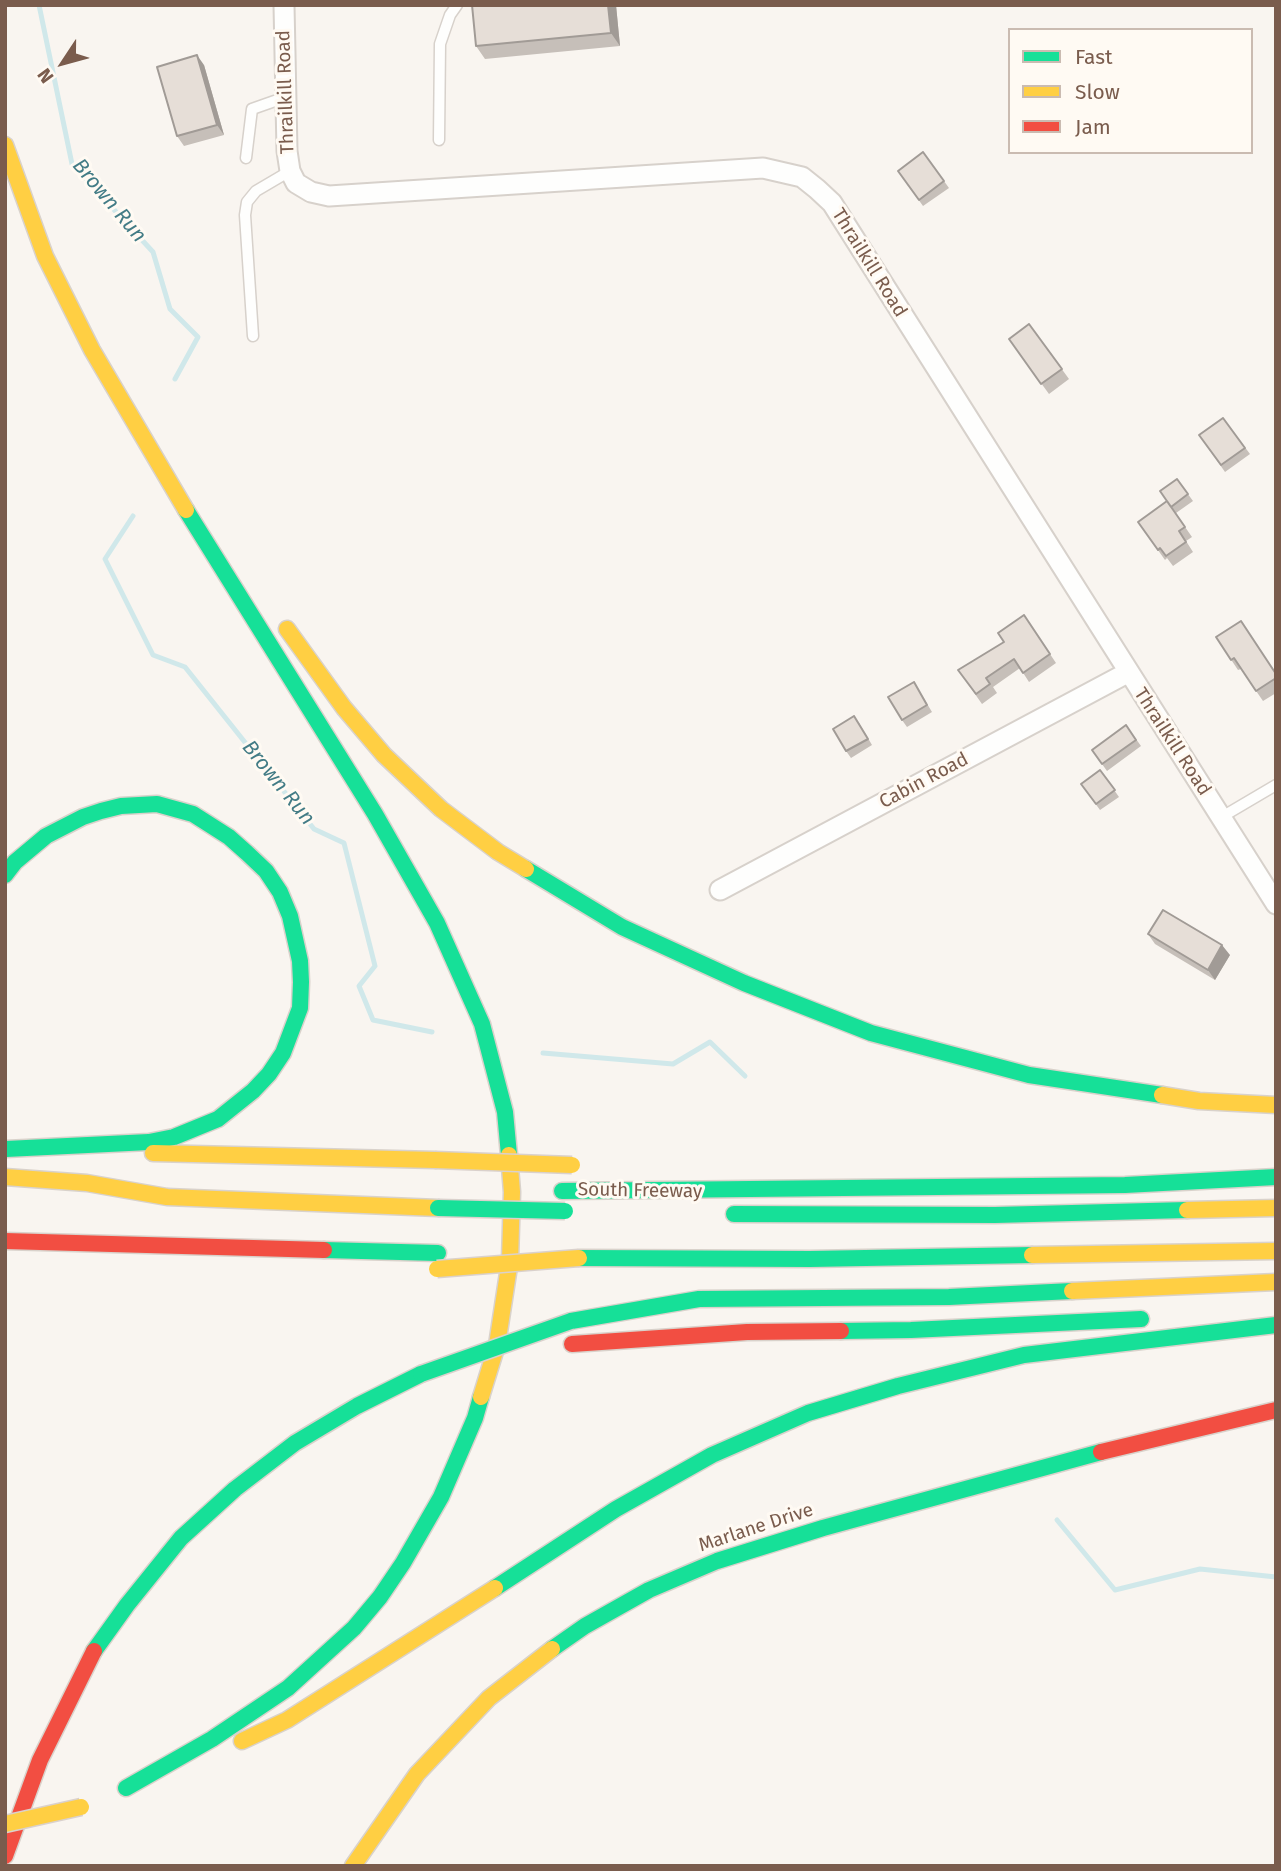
<!DOCTYPE html>
<style>
body{margin:0}
#map{position:relative;width:1281px;height:1871px;overflow:hidden;background:#f9f5f0;font-family:"Fira Sans",sans-serif}
canvas{display:block}
.frame{position:absolute;inset:0;border:7px solid #7a5c4d;pointer-events:none}
.legend{position:absolute;left:1008px;top:28px;width:245px;height:126px;box-sizing:border-box;background:#fffaf3;border:2px solid #cabbb1;margin:0;padding:9px 12px;list-style:none;font-size:21px;color:#7a5c4d}
.legend li{display:flex;align-items:center;gap:14px;height:35px}
.legend b{width:35px;border:2px solid #cabbb1}
.north{position:absolute;left:28px;top:28px;width:70px;height:70px;-webkit-text-stroke:5px #fffaf3;paint-order:stroke;rotate:234deg;font-size:19px;font-weight:700;line-height:28px;text-align:center;color:#7a5c4d}
.north::after{content:'';display:block;margin:auto;width:24px;height:32px;background:#7a5c4d;clip-path:polygon(50% 0,100% 100%,50% 72%,0 100%)}
</style>
<div id="map">
<canvas width="1281" height="1871"></canvas>
<div class="frame"></div>
<ul class="legend">
<li><b style="height:9px;background:#16e098"></b>Fast</li>
<li><b style="height:9px;background:#ffcf43"></b>Slow</li>
<li><b style="height:9px;background:#f24e42"></b>Jam</li>
</ul>
<div class="north">N</div>
</div>
<script>
const c = document.querySelector('canvas').getContext('2d');
c.lineJoin = 'round';
const poly = rows => new Path2D(rows.map(r => 'M' + r).join(''));
function stroke(path, color, width, dash) { c.strokeStyle = color; c.lineWidth = width; c.lineCap = dash ? 'butt' : 'round'; c.setLineDash(dash || []); c.stroke(path); }
function fillPath(path, color) { c.fillStyle = color; c.fill(path, 'evenodd'); }
function label(font, color, halo, rows, align = 'center') {
  c.font = font + ' "Fira Sans",sans-serif'; c.lineWidth = 6; c.setLineDash([]); c.textBaseline = 'middle'; c.strokeStyle = halo; c.fillStyle = color; for (const [text, x, y, turn = 0] of rows) {
    c.save(); c.translate(x, y); c.rotate((+turn || 0) * Math.PI / 180); c.textAlign = isNaN(turn) ? turn : align; if (halo) c.strokeText(text, 0, 0); c.fillText(text, 0, 0); c.restore();
  }
}
const stream = poly([
 [39,5,72,164,153,252,170,309,198,337,175,379],
 [133,516,105,559,153,655,185,667,314,829,344,843,375,966,359,986,373,1020,432,1032],
 [543,1053,673,1064,710,1042,745,1076],
 [1057,1520,1115,1590,1200,1569,1276,1577]
]);
const lane = poly([
 [439,140,440,44,450,15,457,5],
 [246,158,252,109,286,97],
 [253,336,245,215,247,202,256,191,290,171],
 [1220,818,1276,785]
]);
const street = poly([
 [284,5,287,151,290,171,296,183,311,192,329,196,763,168,802,177,817,189,832,203,1276,904],
 [720,890,1127,673]
]);
const fast = poly([
 [186,510,375,814,437,923,482,1024,505,1112,509,1155],
 [526,869,622,927,744,983,871,1033,1029,1075,1162,1095],
 [5,875,15,862,46,836,83,817,101,811,121,806,157,804,193,814,229,837,247,853,266,871,280,892,290,916,300,961,301,982,300,1008,283,1053,269,1074,253,1091,218,1119,174,1137,149,1142,6,1149],
 [562,1191,1125,1185,1276,1177],
 [734,1214,995,1215,1187,1210],
 [324,1250,438,1253],
 [579,1258,810,1259,1032,1255],
 [571,1321,699,1299,949,1297,1072,1291],
 [841,1331,911,1330,1141,1319],
 [495,1588,616,1509,712,1455,808,1413,898,1386,1024,1355,1276,1325],
 [552,1649,585,1626,649,1590,717,1561,823,1528,1101,1452],
 [94,1651,127,1605,181,1538,235,1489,295,1443,357,1406,421,1374],
 [126,1788,212,1739,288,1688,354,1628,380,1597,403,1563,441,1497,475,1418,481,1397]
]);
const slow = poly([
 [5,145,45,256,92,350,186,510],
 [287,629,344,708,384,755,441,809,498,852,526,869],
 [1162,1095,1199,1101,1276,1105],
 [153,1153,435,1160],
 [5,1177,87,1183,167,1197,438,1208],
 [1187,1210,1276,1208],
 [1032,1255,1276,1251],
 [1072,1291,1276,1282],
 [481,1397,497,1345,510,1260,512,1192,509,1155],
 [242,1741,287,1720,495,1588],
 [353,1866,417,1774,489,1698,552,1649]
]);
const jam = poly([
 [5,1241,324,1250],
 [572,1344,747,1332,841,1331],
 [1101,1452,1276,1410],
 [5,1856,40,1760,94,1651]
]);
const fastBridge = poly([
 [438,1208,565,1211],
 [421,1374,571,1321]
]);
const slowBridge = poly([
 [435,1160,572,1165],
 [437,1269,579,1258],
 [5,1824,81,1807]
]);
const wall = poly([
 [472,5,616,5,620,46,485,59,476,46],
 [204,65,224,135,184,146,177,136],
 [923,152,949,188,923,206,898,171],
 [1029,324,1069,379,1049,394,1009,339],
 [1223,418,1250,454,1225,472,1199,435],
 [1177,479,1193,501,1176,513,1160,491],
 [1167,501,1192,537,1186,541,1193,552,1173,566,1167,558,1165,560,1138,522],
 [1024,615,1056,663,1029,682,1020,668,993,687,997,693,982,704,958,670,1004,642],
 [1216,637,1276,673,1276,693,1263,701,1241,669,1238,670],
 [914,682,932,712,907,727,902,720],
 [859,723,872,745,851,758,846,751],
 [1126,725,1141,746,1107,771,1092,750],
 [1100,770,1119,797,1100,810,1081,784],
 [1148,934,1230,955,1215,980,1155,944]
]);
const shadedWall = poly([
 [608,5,616,5,620,46,611,33],
 [197,55,204,65,224,135,217,125],
 [1222,945,1230,955,1215,980,1208,970]
]);
const building = poly([
 [472,5,608,5,611,33,476,46,472,5],
 [197,55,217,125,177,136,157,67,197,55],
 [923,152,944,181,919,200,898,171,923,152],
 [1029,324,1062,369,1041,384,1009,339,1029,324],
 [1223,418,1245,448,1221,465,1199,435,1223,418],
 [1177,479,1188,494,1171,507,1160,491,1177,479],
 [1167,501,1185,527,1179,531,1186,542,1166,556,1160,548,1158,550,1138,522,1167,501],
 [1024,615,1050,654,1023,673,1014,659,986,678,990,684,976,694,958,670,1004,642,998,633,1024,615],
 [1241,621,1276,674,1276,678,1256,691,1234,658,1231,660,1216,637,1241,621],
 [914,682,927,705,902,720,888,697,914,682],
 [854,716,868,739,846,751,833,729,854,716],
 [1126,725,1136,740,1102,764,1092,750,1126,725],
 [1100,770,1115,790,1096,804,1081,784,1100,770],
 [1163,910,1222,945,1208,970,1148,934,1163,910]
]);
const streetNames = [
 ["Thrailkill Road",286,92,-92],
 ["Thrailkill Road",869,263,58],
 ["Thrailkill Road",1172,742,57],
 ["Cabin Road",924,781,-28],
 ["South Freeway",640,1191,1],
 ["Marlane Drive",756,1528,-18]
];
const waterNames = [
 ["Brown Run",109,201,50],
 ["Brown Run",278,783,51]
];
stroke(stream, '#d0e8ea', 5);
stroke(lane, '#d7d1cb', 13);
stroke(street, '#d7d1cb', 23);
stroke(fast, '#d9d2cb', 19);
stroke(slow, '#d9d2cb', 19);
stroke(jam, '#d9d2cb', 19);
stroke(lane, '#fefefd', 10);
stroke(street, '#fefefd', 19);
stroke(fast, '#16e098', 16);
stroke(slow, '#ffcf43', 16);
stroke(jam, '#f24e42', 16);
stroke(fastBridge, '#dad1cc', 19, []);
stroke(slowBridge, '#dad1cc', 19, []);
stroke(fastBridge, '#16e098', 16);
stroke(slowBridge, '#ffcf43', 16);
fillPath(wall, '#c6bfb9');
fillPath(shadedWall, '#a19b96');
fillPath(building, '#e6ded7');
stroke(building, '#a19b96', 2);
label('19px', '#7a5c4d', '#fffaf3', streetNames);
label('italic 21px', '#437c86', '#fffaf3', waterNames);
</script>
